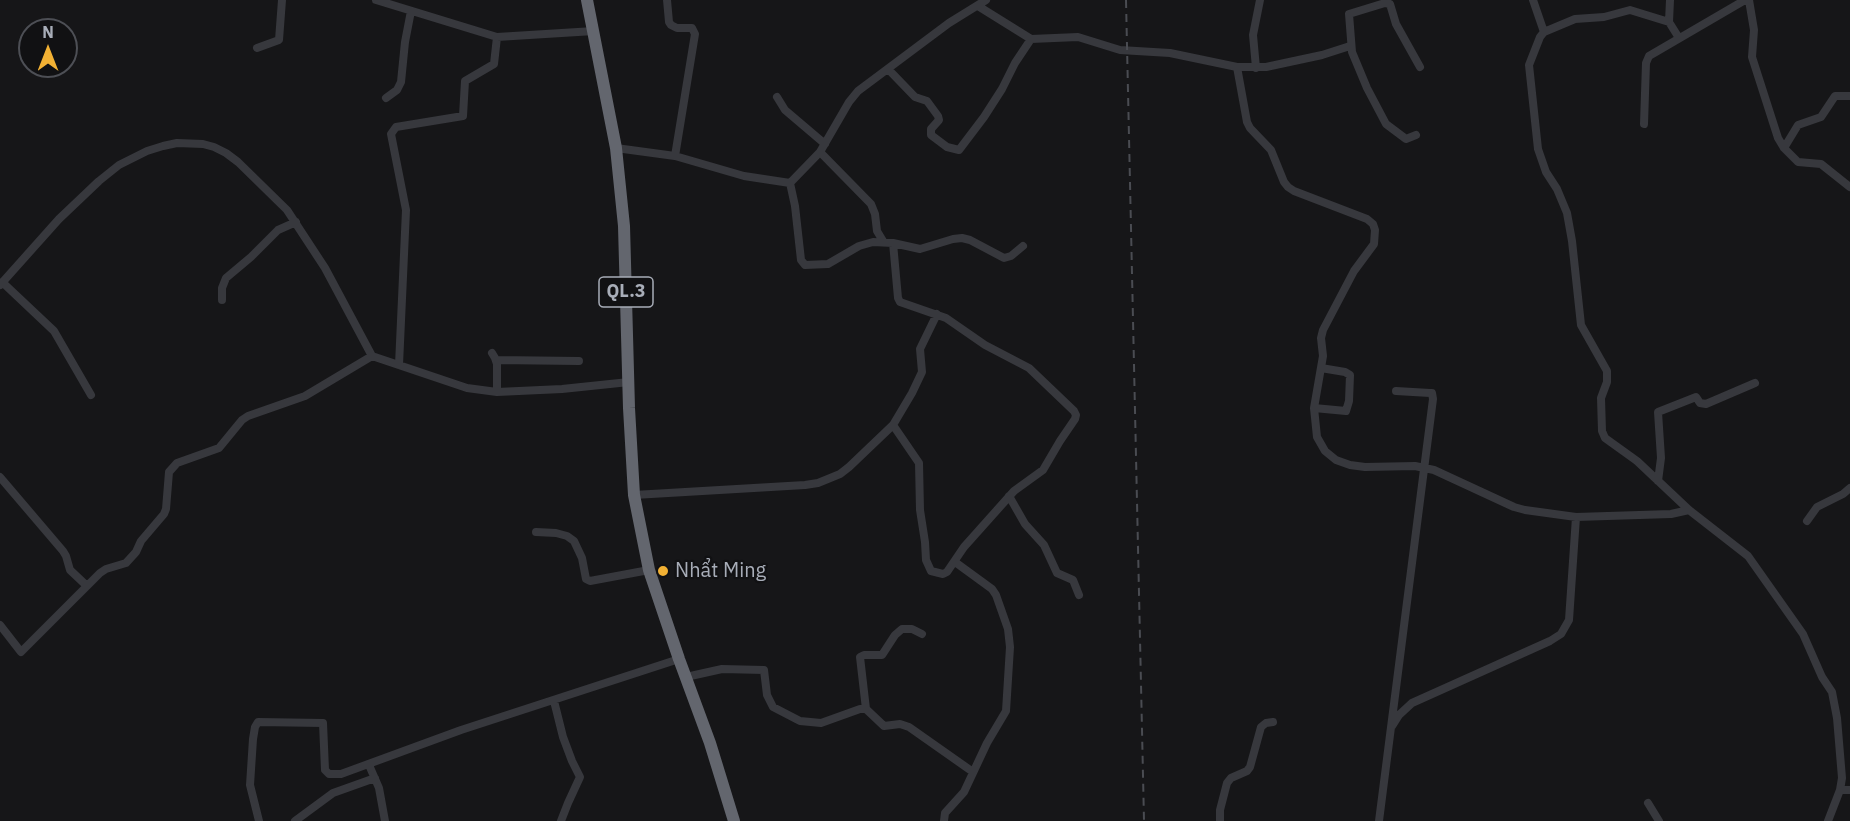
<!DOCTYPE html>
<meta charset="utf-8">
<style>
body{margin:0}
#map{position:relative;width:1850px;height:821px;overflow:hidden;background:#161618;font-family:"IBM Plex Sans",sans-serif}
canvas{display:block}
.north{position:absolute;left:18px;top:18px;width:60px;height:60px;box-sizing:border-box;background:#111113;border:2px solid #4d4f55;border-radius:50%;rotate:0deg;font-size:16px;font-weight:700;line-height:24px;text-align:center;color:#a8adb8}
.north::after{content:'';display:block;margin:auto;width:21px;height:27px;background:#f2b134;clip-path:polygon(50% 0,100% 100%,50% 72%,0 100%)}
</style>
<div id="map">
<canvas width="1850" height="821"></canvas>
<div class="north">N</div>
</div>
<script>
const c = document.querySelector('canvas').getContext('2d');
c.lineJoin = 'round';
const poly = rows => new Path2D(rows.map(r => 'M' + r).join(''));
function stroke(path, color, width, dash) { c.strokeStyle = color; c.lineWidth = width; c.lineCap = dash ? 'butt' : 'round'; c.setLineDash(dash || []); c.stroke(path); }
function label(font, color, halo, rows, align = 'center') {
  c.font = font + ' "IBM Plex Sans",sans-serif'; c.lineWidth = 4.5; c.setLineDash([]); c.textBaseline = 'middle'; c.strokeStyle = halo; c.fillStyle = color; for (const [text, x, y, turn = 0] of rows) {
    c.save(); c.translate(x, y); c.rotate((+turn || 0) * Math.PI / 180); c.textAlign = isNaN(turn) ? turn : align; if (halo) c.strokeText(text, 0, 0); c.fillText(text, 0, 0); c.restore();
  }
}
const minor = poly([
 [376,0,497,37,594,31],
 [667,0,669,22,671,25,677,28,692,28,695,34,675,156],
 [1533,0,1544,32],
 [1670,0,1669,22,1679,38],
 [1749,0,1754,30,1752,57,1778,138,1784,148,1798,162,1821,164,1850,187],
 [978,6,1031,39,1078,37,1120,50,1170,53,1237,67,1266,67,1322,55,1350,46],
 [1669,22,1630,10,1604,17,1575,19,1544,32,1540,37,1529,65,1538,149,1546,172,1557,189,1567,213,1572,241,1581,325,1607,371,1607,382,1601,398,1602,431,1605,438,1637,461,1689,510,1748,556,1803,634,1822,677,1832,692,1837,718,1842,778,1840,790,1828,821],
 [257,48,279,40,282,0],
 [1237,67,1247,122,1250,128,1271,150,1284,182,1288,187,1294,191,1367,219,1373,224,1375,230,1374,244,1354,271,1323,330,1321,338,1323,356,1314,408,1317,437,1325,451,1336,460,1350,465,1365,467,1415,466,1434,470,1514,507,1525,510,1576,517,1671,514,1689,510],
 [1256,68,1253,35,1260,0],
 [888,69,915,97,927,101,938,116,939,120,931,129,931,135,947,147,959,150,984,117,1002,89,1015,63,1031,39],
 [777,97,785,110,825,144],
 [386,98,397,90,401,82,405,42,411,11],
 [1644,124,1646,63,1649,56,1745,0],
 [1416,135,1406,139,1386,124,1367,88,1352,52,1349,14,1385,3,1390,4,1396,24,1420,67],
 [616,148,675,156,744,176,790,183],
 [1784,148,1798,125,1821,117,1835,96,1850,96],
 [820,152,871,204,875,214,877,231,883,241],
 [790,183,795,206,801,260,805,265,828,264,859,246,873,242,893,243,920,249,953,239,962,238,970,240,1004,258,1011,256,1023,246],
 [790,183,820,152,849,102,858,91,949,23,986,0],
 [2,282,54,331,91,395],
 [0,285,59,219,99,181,119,165,147,151,163,146,177,143,203,144,214,147,226,153,238,162,287,210,325,268,372,356,467,388,497,392,562,389,629,382],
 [222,300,222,288,226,278,251,257,278,230,296,222],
 [492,353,495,358,497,364,497,392],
 [496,360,579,361],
 [399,365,406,210,391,134,396,127,463,116,465,81,494,64,497,37],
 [1314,408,1346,411,1349,401,1350,375,1345,372,1321,368],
 [893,425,919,463,920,510,925,542,926,560,931,571,943,574,947,572,964,547,1014,491,1043,470,1060,441,1075,419,1076,415,1074,411,1029,368,985,345,946,318,900,302,898,298,893,243],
 [0,477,63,551,66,556,70,570,87,586],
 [1658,481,1661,458,1658,412,1696,397,1700,403,1706,404,1755,383],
 [634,495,805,485,818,483,840,474,849,467,893,425,912,393,922,372,920,349,937,314],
 [1009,496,1025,524,1044,545,1057,573,1073,580,1079,595],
 [1807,521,1817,507,1843,494,1850,488],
 [536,532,556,533,567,536,574,541,582,558,586,579,590,581,649,570],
 [0,625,21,652,100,573,106,569,126,563,136,552,141,541,164,514,166,509,169,472,177,463,219,448,242,420,248,416,305,396,372,356],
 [686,677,722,669,764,670,767,695,773,707,800,721,821,723,860,709,866,709,884,726,900,724,909,727,973,772],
 [554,701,563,737,572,761,580,777,568,803,561,821],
 [866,709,860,657,864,655,882,655,895,635,902,629,912,629,922,634],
 [1392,726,1399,715,1412,703,1550,641,1561,634,1569,620,1576,517],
 [369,765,379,788,385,821],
 [1840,790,1850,790],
 [1648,803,1659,821],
 [259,821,250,785,253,739,255,727,258,722,323,723,325,770,329,774,341,774,461,730,679,659],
 [295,821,333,793,375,778],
 [944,821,945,813,964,792,987,743,1006,711,1010,647,1008,629,996,595,992,589,955,562],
 [1220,821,1220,810,1227,783,1231,778,1247,771,1250,767,1261,727,1266,723,1273,722],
 [1379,821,1433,399,1432,393,1430,393,1396,391]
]);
const highway = poly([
 [587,0,616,148,624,226,629,408,634,495,649,570,679,659,710,743,734,821]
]);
const rail = poly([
 [1126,0,1144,821]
]);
const markers = [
 [663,571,6,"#f2b134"]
];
const shields = [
 [626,292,54]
];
const shieldNames = [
 ["QL.3",626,292]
];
const poiNames = [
 ["Nhẩt Ming",675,571]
];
stroke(minor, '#37383d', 8);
stroke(highway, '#63666e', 12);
stroke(rail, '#4a4c52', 2, [8, 6]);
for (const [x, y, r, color] of markers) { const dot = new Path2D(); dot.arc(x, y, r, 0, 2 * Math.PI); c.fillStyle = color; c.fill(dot); stroke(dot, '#111113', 2); }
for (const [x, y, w] of shields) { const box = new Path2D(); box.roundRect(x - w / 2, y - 15, w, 30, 4.5); c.fillStyle = '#111113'; c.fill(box); stroke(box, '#a8adb8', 1.5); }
label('bold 18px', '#a8adb8', null, shieldNames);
label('20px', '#a8adb8', '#111113', poiNames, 'left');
</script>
